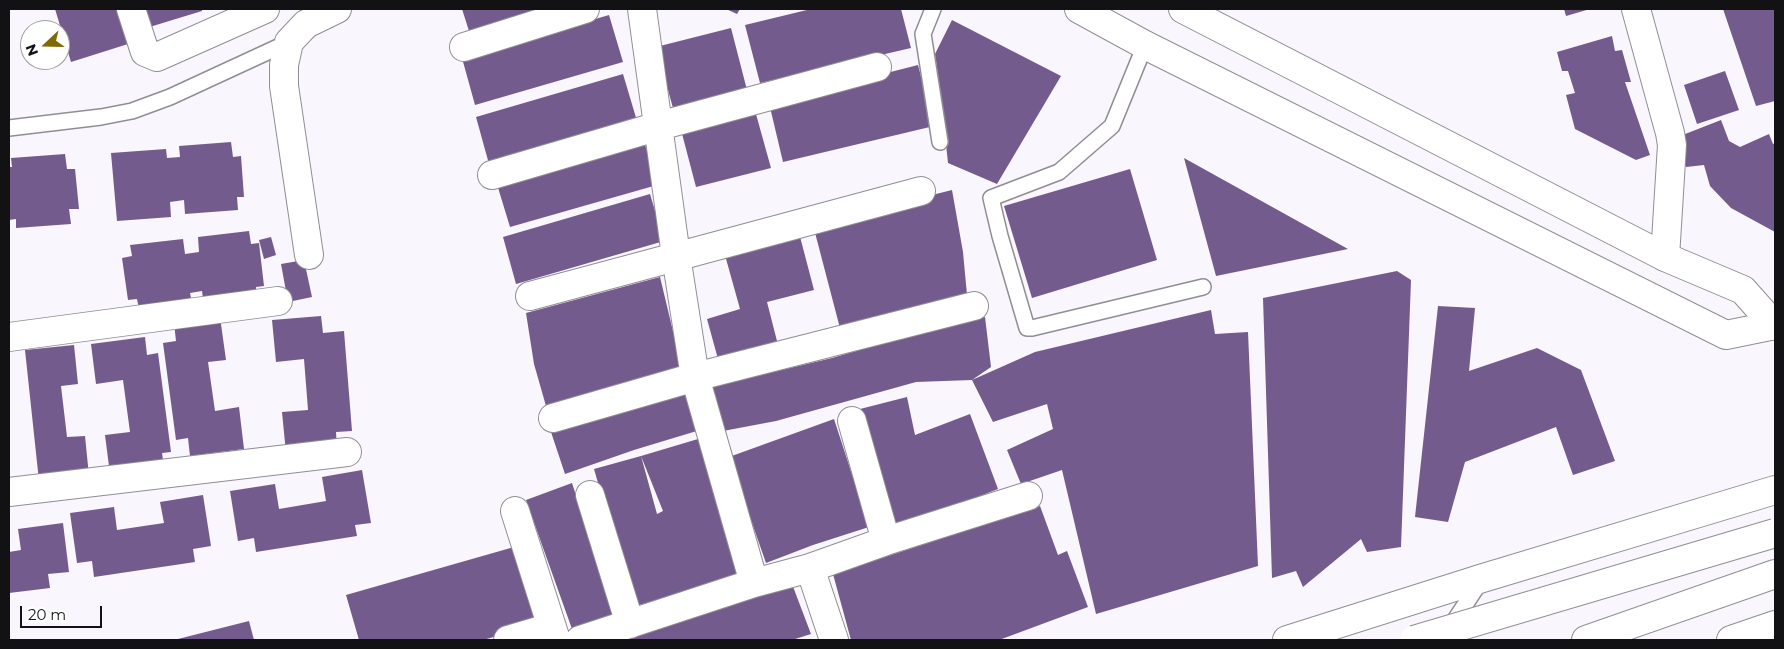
<!DOCTYPE html>
<style>
body{margin:0}
#map{position:relative;width:1784px;height:649px;overflow:hidden;background:#f9f6fd;font-family:Montserrat,sans-serif}
canvas{display:block}
.frame{position:absolute;inset:0;border:10px solid #121113;pointer-events:none}
.north{position:absolute;left:20px;top:20px;width:50px;height:50px;box-sizing:border-box;background:#fff;border:1px solid #a0a0a1;border-radius:50%;rotate:249deg;font-size:14px;font-weight:700;line-height:20px;text-align:center;color:#121113}
.north::after{content:'';display:block;margin:auto;width:18px;height:22px;background:#7f6a03;clip-path:polygon(50% 0,100% 100%,50% 72%,0 100%)}
.scale{position:absolute;left:20px;top:606px;width:82px;height:22px;box-sizing:border-box;border:2px solid #121113;border-top:0;padding-left:6px;font-size:15px;line-height:18px;white-space:nowrap;color:#121113;-webkit-text-stroke:4px #fff;paint-order:stroke}
</style>
<div id="map">
<canvas width="1784" height="649"></canvas>
<div class="frame"></div>
<div class="north">N</div>
<div class="scale">20 m</div>
</div>
<script>
const c = document.querySelector('canvas').getContext('2d');
c.lineJoin = 'round';
function fillPath(path, color) { c.fillStyle = color; c.fill(path, 'evenodd'); }
const poly = rows => new Path2D(rows.map(r => 'M' + r).join(''));
function stroke(path, color, width, dash) { c.strokeStyle = color; c.lineWidth = width; c.lineCap = dash ? 'butt' : 'round'; c.setLineDash(dash || []); c.stroke(path); }
const building = poly([
 [55,9,118,9,128,44,71,62],
 [137,9,202,9,202,11,143,29],
 [462,9,544,9,469,31],
 [726,9,740,9,737,14],
 [811,9,901,9,911,48,760,83,745,25],
 [1564,9,1590,9,1566,16],
 [1723,9,1775,9,1775,101,1756,106],
 [609,15,623,62,475,105,462,58],
 [952,20,1061,76,997,184,948,163,940,88,935,54],
 [731,28,747,90,673,108,656,47],
 [1612,36,1615,51,1622,50,1631,82,1625,82,1650,155,1636,160,1575,129,1566,95,1575,93,1568,71,1562,71,1557,52],
 [918,65,934,126,783,162,769,103],
 [1725,71,1739,110,1697,124,1684,85],
 [623,74,637,121,489,164,476,117],
 [754,107,771,168,696,187,680,126],
 [1721,120,1729,141,1740,147,1769,134,1773,144,1775,143,1775,232,1731,208,1710,186,1704,165,1686,167,1675,138],
 [643,138,657,185,510,227,496,181],
 [231,142,233,157,241,156,244,197,237,197,238,210,185,214,184,200,170,202,171,217,117,221,111,153,166,149,167,158,180,157,179,146],
 [65,154,67,169,75,169,79,209,69,209,71,224,16,228,16,219,9,220,9,167,12,167,11,158],
 [1184,158,1348,249,1216,276],
 [1130,169,1157,260,1032,298,1004,206],
 [952,190,963,252,967,295,841,332,813,225],
 [650,194,664,241,516,284,503,237],
 [798,229,814,290,767,302,777,341,718,359,707,319,740,309,723,248],
 [249,231,251,244,259,243,264,286,256,287,257,300,204,306,202,291,190,293,193,308,140,314,137,299,128,300,122,258,132,256,130,245,183,239,185,254,199,252,198,237],
 [271,237,276,255,264,259,259,240],
 [304,260,312,297,288,302,281,264],
 [1397,271,1411,280,1401,547,1367,552,1361,539,1303,587,1296,571,1272,578,1263,298],
 [660,277,682,369,546,406,534,364,526,313],
 [1438,306,1475,308,1469,371,1537,348,1581,370,1615,461,1573,475,1556,427,1465,462,1448,522,1415,517],
 [1211,310,1215,334,1248,332,1258,566,1096,614,1062,470,1021,484,1007,450,1053,429,1047,404,993,422,972,380,916,382,776,421,723,431,710,387,832,358,904,337,985,317,991,367,972,380,1035,352],
 [321,316,323,333,344,331,352,431,336,432,337,449,286,453,282,412,308,410,304,359,276,362,272,320],
 [220,317,226,360,208,362,215,411,239,407,244,449,190,456,188,438,176,440,163,343,176,341,174,323],
 [145,337,147,355,158,353,171,452,162,453,164,467,110,474,105,435,130,432,123,380,96,384,91,344],
 [74,345,78,384,61,386,67,437,85,436,89,476,39,481,25,350],
 [690,392,700,430,634,450,565,474,551,432,623,409],
 [907,397,915,435,970,414,998,489,944,510,895,525,872,457,860,409],
 [834,419,869,527,813,545,766,563,729,457],
 [698,439,715,488,740,575,636,606,610,525,594,469,641,456,657,514,663,511,641,456],
 [362,470,371,523,355,525,357,536,256,552,254,538,238,541,230,491,275,484,279,509,326,501,322,477],
 [572,483,614,614,572,629,526,500],
 [203,495,211,546,193,549,195,562,94,577,92,561,77,563,70,513,114,507,117,530,164,523,160,502],
 [1040,506,1058,555,1067,551,1088,607,999,640,851,640,833,574],
 [63,523,69,572,48,574,50,588,9,593,9,552,21,550,18,529],
 [514,547,536,625,483,640,359,640,346,595],
 [792,584,811,634,792,640,621,640],
 [249,621,254,640,174,640]
]);
const service = poly([
 [933,9,923,34,940,142],
 [1145,45,1112,126,1059,172,991,198,1000,236,1027,328,1032,328,1203,287],
 [9,128,101,117,132,111,170,97,289,42],
 [1449,629,1482,579]
]);
const minor = poly([
 [131,9,145,52,157,57,265,9],
 [642,9,676,256,695,377,754,583],
 [1636,9,1670,133,1672,145,1665,257],
 [464,47,585,9],
 [492,175,659,126,877,67],
 [309,255,284,86,284,65,289,42,306,24,337,9],
 [530,296,921,191],
 [9,337,278,301],
 [553,418,695,377,974,306],
 [852,421,886,541],
 [9,492,347,452],
 [590,495,630,624],
 [515,511,556,640],
 [810,568,834,640],
 [508,640,552,627],
 [580,640,754,583,810,568,886,541,1028,496]
]);
const tertiary = poly([
 [1079,9,1145,45,1726,335,1775,325],
 [1183,9,1665,257,1743,290,1775,326],
 [1287,640,1483,578,1775,490],
 [1731,640,1775,625]
]);
const trunk = poly([
 [1586,640,1775,574]
]);
const trunkBridge = poly([
 [1414,640,1775,533]
]);
fillPath(building, '#735b8e');
stroke(service, '#908e94', 18);
stroke(minor, '#908e94', 30);
stroke(tertiary, '#908e94', 30);
stroke(trunk, '#908e94', 30);
stroke(service, '#fff', 15);
stroke(minor, '#fff', 28);
stroke(tertiary, '#fff', 28);
stroke(trunk, '#fff', 28);
stroke(trunkBridge, '#908e94', 30, []);
stroke(trunkBridge, '#fff', 28);
</script>
